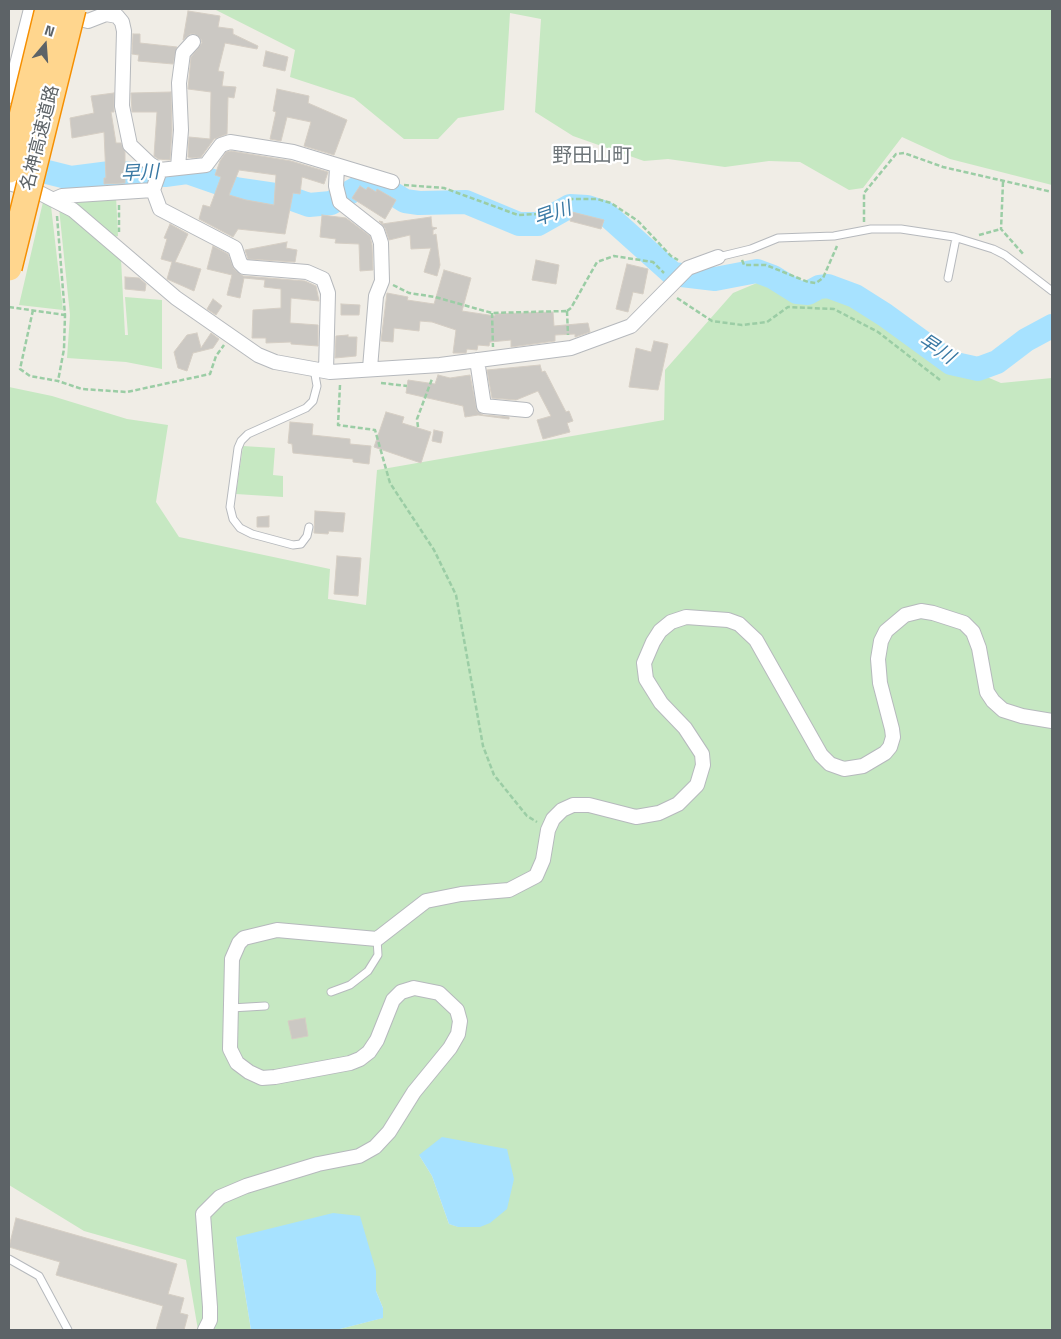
<!DOCTYPE html>
<meta charset="utf-8">
<style>
body{margin:0}
#map{position:relative;width:1061px;height:1339px;overflow:hidden;background:#f0ede6;font-family:"Titillium Web",sans-serif}
canvas{display:block}
.frame{position:absolute;inset:0;border:10px solid #5d6367;pointer-events:none}
.north{position:absolute;left:20px;top:20px;width:50px;height:50px;-webkit-text-stroke:4px #fff;paint-order:stroke;rotate:18deg;font-size:14px;font-weight:700;line-height:20px;text-align:center;color:#5d6367}
.north::after{content:'';display:block;margin:auto;width:18px;height:22px;background:#5d6367;clip-path:polygon(50% 0,100% 100%,50% 72%,0 100%)}
</style>
<div id="map">
<canvas width="1061" height="1339"></canvas>
<div class="frame"></div>
<div class="north">N</div>
</div>
<script>
const c = document.querySelector('canvas').getContext('2d');
c.lineJoin = 'round';
function fillPath(path, color) { c.fillStyle = color; c.fill(path, 'evenodd'); }
const poly = rows => new Path2D(rows.map(r => 'M' + r).join(''));
function stroke(path, color, width, dash) { c.strokeStyle = color; c.lineWidth = width; c.lineCap = dash ? 'butt' : 'round'; c.setLineDash(dash || []); c.stroke(path); }
function label(font, color, halo, rows, align = 'center') {
  c.font = font + ' "Titillium Web","Noto Sans JP",sans-serif'; c.lineWidth = 4.5; c.setLineDash([]); c.textBaseline = 'middle'; c.strokeStyle = halo; c.fillStyle = color; for (const [text, x, y, turn = 0] of rows) {
    c.save(); c.translate(x, y); c.rotate((+turn || 0) * Math.PI / 180); c.textAlign = isNaN(turn) ? turn : align; if (halo) c.strokeText(text, 0, 0); c.fillText(text, 0, 0); c.restore();
  }
}
const green = poly([
 [214,9,1052,9,1052,185,950,159,902,137,863,188,849,190,800,162,769,161,725,167,668,159,644,161,573,136,535,112,541,19,510,13,504,110,458,118,438,139,404,139,354,98,290,77,295,50],
 [116,196,118,236,115,237,76,205,74,198],
 [43,202,51,206,63,310,19,305],
 [59,208,121,259,125,335,128,335,125,297,162,300,162,369,126,362,67,358,70,315],
 [764,280,824,281,886,313,924,350,1001,383,1052,378,1052,1330,336,1330,382,1318,383,1308,376,1291,376,1271,236,1237,251,1330,198,1330,186,1260,84,1231,9,1185,9,387,52,396,127,419,168,425,156,502,179,537,330,569,328,599,366,605,377,470,664,420,665,370,733,293],
 [419,1155,480,1227,459,1227,449,1224,432,1176],
 [243,446,275,448,273,475,283,476,283,497,236,494]
]);
const water = poly([
 [442,1137,507,1149,514,1179,507,1209,490,1223,480,1227,458,1227,449,1224,432,1176,419,1155],
 [333,1213,360,1216,376,1271,376,1291,383,1308,383,1318,336,1330,251,1330,236,1237]
]);
const river = poly([
 [15,164,71,178,110,173,165,175,187,172,236,189,284,196,309,205,331,203,368,182,379,185,405,201,419,203,466,202,519,224,538,224,570,206,587,207,605,213,673,274,715,279,757,271,773,277,797,292,808,293,819,287,828,286,855,296,885,315,951,363,978,369,997,362,1026,340,1052,326]
]);
const building = poly([
 [188,11,220,16,218,27,233,29,233,34,258,46,257,49,225,43,218,71,224,72,222,86,236,87,234,98,228,97,227,134,214,139,201,157,192,158,188,157,189,137,210,139,211,92,188,89,191,57,202,43,201,39,195,34,190,34,183,40,188,11],
 [133,34,140,34,140,43,177,47,173,64,138,61,139,55,132,54,133,34],
 [266,51,288,57,285,71,263,66,266,51],
 [277,89,309,96,308,103,347,120,334,155,304,146,311,122,287,117,281,141,270,139,276,112,273,111,277,89],
 [171,92,172,130,170,160,158,159,154,156,157,112,132,112,131,93,171,92],
 [114,93,114,112,111,112,116,143,121,143,125,152,125,183,104,184,104,178,106,178,104,132,72,138,70,118,94,113,91,96,114,93],
 [231,151,291,161,328,172,324,184,302,177,300,194,293,193,285,234,238,229,233,237,199,219,203,205,210,207,221,177,215,175,220,161,226,152,231,151],
 [239,170,276,175,274,205,246,200,229,195,239,170],
 [360,186,366,190,368,187,376,192,377,189,396,200,385,219,352,198,360,186],
 [572,212,604,220,601,229,570,221,572,212],
 [322,215,346,218,370,236,372,245,373,270,360,271,359,244,335,243,336,239,320,237,322,215],
 [431,217,432,227,437,228,433,230,433,235,436,234,440,265,437,276,424,272,431,248,411,249,410,235,389,240,385,228,379,221,383,222,382,224,431,217],
 [170,224,188,234,175,262,201,269,194,291,167,279,172,262,161,259,167,239,164,238,170,224],
 [287,242,286,248,297,250,295,262,248,259,245,250,287,242],
 [213,246,228,254,234,269,243,276,305,281,316,286,319,301,291,298,290,323,318,325,318,346,291,344,291,342,266,343,266,338,252,338,253,310,281,308,281,289,264,287,265,280,244,278,240,298,227,295,232,275,207,269,213,246],
 [536,260,559,265,556,284,532,280,536,260],
 [627,264,648,269,643,294,633,292,628,312,616,309,627,264],
 [444,270,471,278,462,311,495,316,495,314,553,312,554,326,588,323,590,332,575,337,575,334,555,335,555,341,511,347,511,340,490,342,489,346,478,345,477,350,467,349,466,353,453,353,456,330,432,322,420,321,419,331,394,328,393,342,381,341,387,293,408,297,407,300,434,304,444,270],
 [125,277,139,278,146,284,145,291,125,289,125,277],
 [213,299,222,306,216,315,207,309,213,299],
 [341,304,360,305,359,315,341,315,341,304],
 [197,333,201,348,211,333,219,339,213,348,193,353,187,371,178,368,174,352,187,335,197,333],
 [348,335,348,337,357,337,356,356,335,358,336,336,348,335],
 [654,341,668,344,658,390,629,387,636,348,651,352,654,341],
 [540,365,542,372,545,371,566,412,569,411,573,421,567,423,570,432,543,439,537,420,551,416,538,391,516,400,492,398,487,370,540,365],
 [438,375,450,378,470,375,477,411,483,415,509,417,509,419,478,415,465,417,463,406,406,393,408,380,435,384,438,375],
 [386,412,404,417,402,423,431,432,421,463,374,447,386,412],
 [290,422,313,424,312,435,350,439,350,444,371,446,369,464,353,462,353,459,293,453,292,444,288,443,290,422],
 [434,430,443,432,441,443,432,441,434,430],
 [315,511,345,513,343,532,329,531,328,534,314,533,315,511],
 [269,516,269,527,257,527,257,517,269,516],
 [337,556,361,558,358,596,334,594,337,556],
 [305,1018,308,1036,292,1039,288,1021,305,1018],
 [16,1218,177,1264,168,1294,184,1298,180,1313,188,1315,184,1330,156,1330,163,1306,56,1275,60,1262,9,1247,16,1218]
]);
const path = poly([
 [1003,182,1001,229,1024,255],
 [404,185,444,188,518,215,538,214,572,199,597,199,611,203,638,221,671,256,678,260],
 [119,205,119,232],
 [57,216,65,315,64,349,58,381],
 [864,222,864,193,896,154,904,153,943,167,1052,192],
 [979,235,1001,229],
 [742,260,744,265,766,265,808,282,816,283,823,278,837,246],
 [393,285,409,293,435,297,492,313,567,311],
 [677,298,712,321,742,325,767,322,788,307,834,309,878,332,940,380],
 [9,307,65,315],
 [33,310,20,369,30,376,58,381,82,389,127,392,210,374,216,356,224,345],
 [567,311,571,308,597,262,614,256,653,262,664,273],
 [567,311,568,335],
 [492,313,493,347],
 [381,383,407,386],
 [340,385,338,425,375,430,390,483,434,550,456,595,483,746,494,775,527,816,537,822],
 [418,427,417,419,432,379]
]);
const service = poly([
 [718,257,751,249,778,238,834,236,871,229,901,229,954,237,993,249,1005,255,1052,291],
 [948,278,956,238],
 [309,527,307,536,301,544,293,545,252,534,240,528,233,519,230,507,238,448,241,441,248,434,306,408,313,401,317,386,314,369],
 [331,992,350,985,368,971,378,955,377,939],
 [231,1008,265,1006],
 [9,1259,39,1276,68,1330]
]);
const minor = poly([
 [65,15,88,21,106,14,117,16,122,22,124,31,122,106,130,145,150,164,160,170],
 [9,96,31,9],
 [178,167,181,130,179,83,183,53,193,42],
 [337,167,336,186,340,202,377,231,381,243,382,281,376,296,370,368],
 [9,183,36,191,73,210,176,298,258,355,275,362,330,372,440,365,571,348,631,326,688,268,718,257],
 [153,190,160,209,235,248,240,263,244,267,307,272,323,279,328,293,326,371],
 [55,199,62,196,153,190,160,170,206,165,221,145,230,142,293,152,392,182],
 [477,360,484,406,526,410],
 [205,1330,210,1320,210,1307,203,1214,220,1197,246,1186,318,1164,359,1156,375,1147,389,1132,414,1092,450,1048,458,1034,460,1021,457,1010,439,993,414,988,401,992,393,1000,377,1040,369,1052,360,1059,350,1063,275,1077,262,1078,249,1072,237,1063,230,1049,232,959,239,943,244,938,277,930,377,939,426,901,461,894,509,890,536,876,543,860,548,830,553,819,562,810,573,805,589,805,636,817,659,813,678,804,697,785,703,765,702,754,685,728,661,703,646,679,644,663,653,642,660,631,671,622,686,617,728,620,739,624,756,640,821,755,830,764,844,769,863,766,885,753,890,747,893,737,892,729,880,683,878,659,881,641,886,631,905,615,921,611,933,613,964,623,973,632,979,648,987,692,993,701,1003,710,1022,716,1052,721]
]);
const motorwayBridge = poly([
 [9,170,48,9],
 [9,268,73,9]
]);
const streetNames = [
 ["名神高速道路",41,138,-76]
];
const waterNames = [
 ["早川",140,174,-3],
 ["早川",553,215,-19],
 ["早川",936,350,33]
];
const quarterNames = [
 ["野田山町",592,157]
];
fillPath(green, '#c6e8c2');
fillPath(water, '#a7e2ff');
stroke(river, '#a7e2ff', 24);
fillPath(building, '#cbc8c3');
stroke(building, '#d5cec4', 1);
stroke(service, '#b6b9bd', 9);
stroke(minor, '#b6b9bd', 16);
stroke(path, '#9bcda5', 2.5, [5, 2.5]);
stroke(service, '#fff', 7);
stroke(minor, '#fff', 14);
stroke(motorwayBridge, '#f68f00', 28, []);
stroke(motorwayBridge, '#ffd68e', 25);
label('18px', '#5d6367', '#fff', streetNames);
label('italic 19px', '#3a79a4', '#fff', waterNames);
label('20px', '#6e7579', '#fff', quarterNames);
</script>
